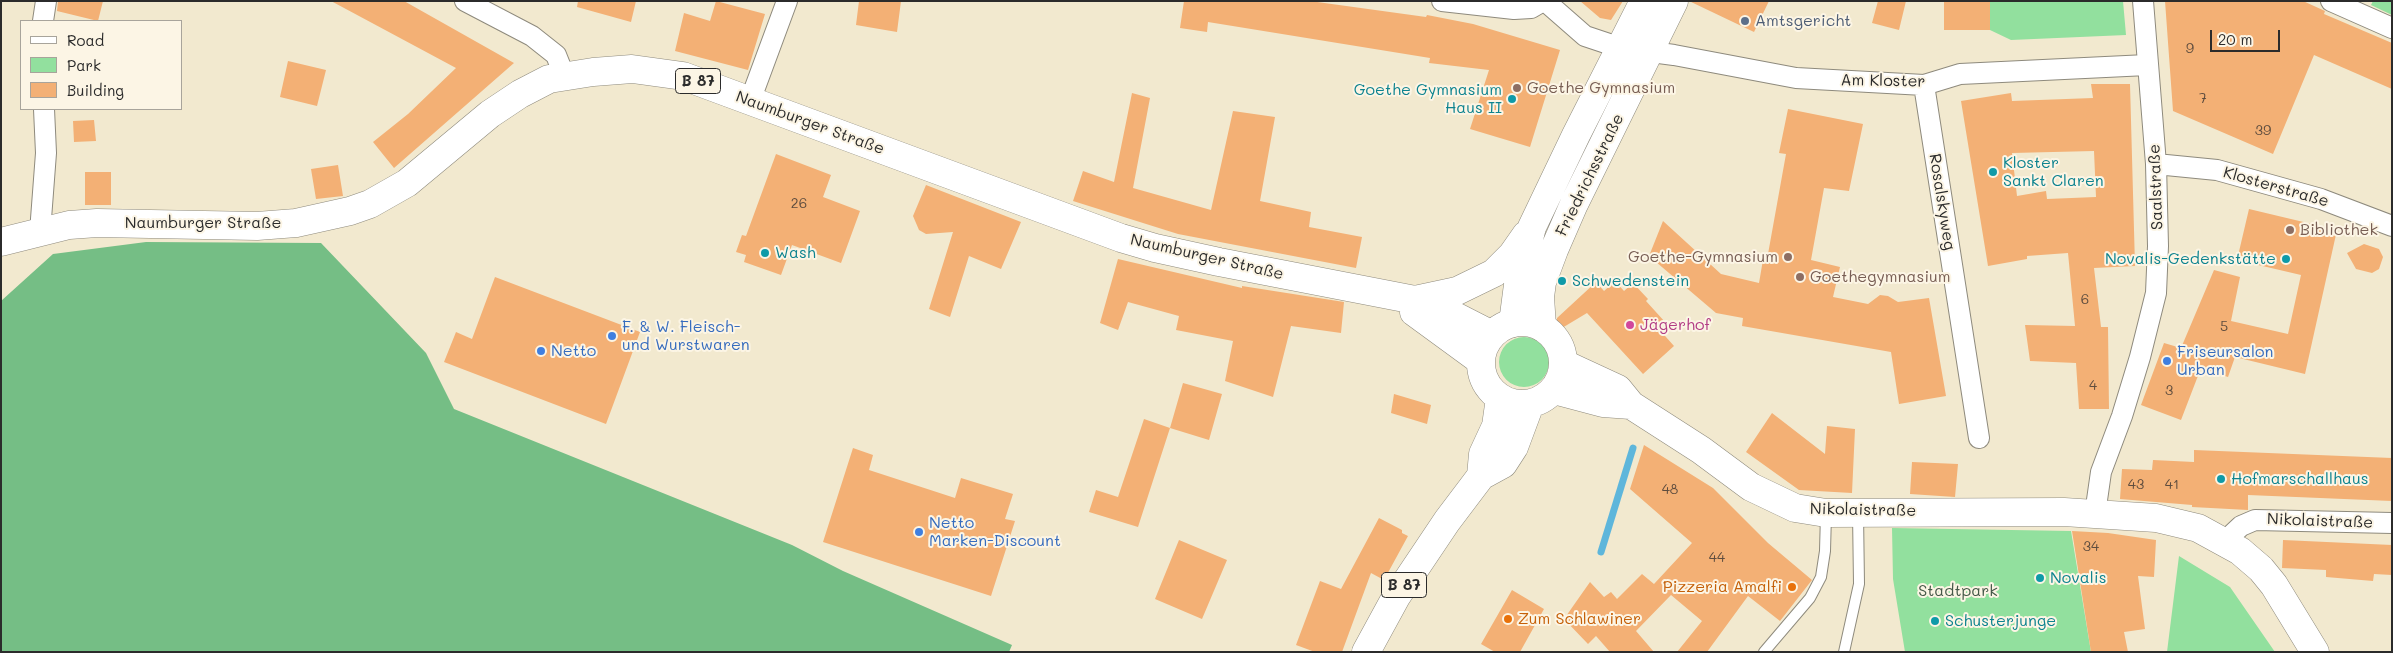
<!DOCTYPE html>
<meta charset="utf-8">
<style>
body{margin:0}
#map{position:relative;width:2393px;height:653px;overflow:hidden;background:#f2e9cf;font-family:Mali,sans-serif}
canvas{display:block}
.frame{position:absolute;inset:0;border:2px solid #2b2b2b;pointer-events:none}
.legend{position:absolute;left:20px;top:20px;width:162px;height:90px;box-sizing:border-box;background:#fcf5e5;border:1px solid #a8a49b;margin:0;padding:6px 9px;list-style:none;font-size:15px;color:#2b2b2b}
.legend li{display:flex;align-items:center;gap:10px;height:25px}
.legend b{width:25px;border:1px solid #a8a49b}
.scale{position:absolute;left:2210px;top:30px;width:70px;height:22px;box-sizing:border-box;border:2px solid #2b2b2b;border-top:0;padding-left:6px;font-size:15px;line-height:18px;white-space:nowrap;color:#2b2b2b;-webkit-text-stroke:4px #fcf5e5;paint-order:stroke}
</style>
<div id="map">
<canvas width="2393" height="653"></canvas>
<div class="frame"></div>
<ul class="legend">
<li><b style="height:6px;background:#fff"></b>Road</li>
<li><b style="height:14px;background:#92e09e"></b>Park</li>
<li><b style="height:14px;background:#f3b075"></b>Building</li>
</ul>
<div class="scale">20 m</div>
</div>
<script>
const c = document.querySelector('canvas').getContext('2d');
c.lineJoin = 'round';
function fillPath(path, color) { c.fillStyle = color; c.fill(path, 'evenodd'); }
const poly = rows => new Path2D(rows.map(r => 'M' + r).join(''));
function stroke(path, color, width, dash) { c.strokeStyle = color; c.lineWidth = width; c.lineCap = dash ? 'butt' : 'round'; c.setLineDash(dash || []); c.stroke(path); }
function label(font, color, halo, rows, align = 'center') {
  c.font = font + ' Mali,sans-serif'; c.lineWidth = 4; c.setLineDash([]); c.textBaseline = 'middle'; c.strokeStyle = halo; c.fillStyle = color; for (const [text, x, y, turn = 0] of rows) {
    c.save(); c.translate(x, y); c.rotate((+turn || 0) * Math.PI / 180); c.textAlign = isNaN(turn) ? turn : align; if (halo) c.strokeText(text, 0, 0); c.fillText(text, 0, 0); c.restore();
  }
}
const green = poly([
 [1990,1,2123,1,2126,35,2011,40,1990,30],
 [2373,1,2392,1,2392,15,2371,5],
 '1499 362a25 25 0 1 1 50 0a25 25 0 1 1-50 0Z',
 [1892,528,2071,531,2091,652,1905,652,1893,579],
 [2179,556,2230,587,2275,652,2167,652]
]);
const forest = poly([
 [146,242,321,243,426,353,454,409,792,545,843,571,1012,645,1009,652,1,652,1,301,53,254]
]);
const stream = poly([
 [1601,552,1633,448]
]);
const building = poly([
 [58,1,103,1,98,21,57,11],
 [331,1,404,1,514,63,394,168,373,142,408,114,456,68],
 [578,1,636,1,631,22,577,7],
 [716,1,765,14,748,70,675,51,684,13,710,21],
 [859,1,901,1,897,32,856,25],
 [1184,1,1310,1,1426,17,1427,15,1473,24,1560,50,1530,147,1470,129,1489,70,1429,63,1430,58,1208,22,1207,32,1180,28],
 [1580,1,1623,1,1611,20,1600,18],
 [1689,1,1769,1,1754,32],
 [1878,1,1906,1,1899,30,1872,23],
 [1944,1,1990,1,1990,30,1944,30],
 [2165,1,2303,1,2325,11,2324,14,2392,43,2392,89,2314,55,2273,154,2173,111],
 [288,61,326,70,317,106,280,97],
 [2091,84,2130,84,2135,266,2094,268,2101,327,2108,327,2109,409,2079,409,2076,363,2030,361,2025,325,2075,326,2068,253,2027,256,2027,259,1988,266,1961,101,2011,93,2012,101,2093,98],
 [2094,151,2096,197,2047,199,2046,191,2017,196,2012,153],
 [1132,93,1150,98,1133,188,1211,210,1233,111,1275,117,1260,201,1311,212,1309,227,1362,237,1356,268,1178,234,1073,201,1083,171,1114,182],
 [1788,109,1863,124,1849,191,1824,188,1811,260,1840,267,1833,297,1868,304,1880,295,1888,296,1898,302,1929,298,1946,396,1899,404,1891,352,1742,326,1743,318,1716,313,1649,256,1663,221,1721,274,1759,283,1764,254,1768,254,1786,154,1779,153],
 [94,120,96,141,74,142,73,121],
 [776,154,831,175,823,197,860,211,841,263,792,245,781,275,744,262,746,255,736,252,742,235,746,236],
 [338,165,343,196,316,199,311,169],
 [85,172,111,172,111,205,85,205],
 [926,185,1021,222,1001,269,969,256,950,317,929,309,953,232,926,234,919,230,913,216],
 [2249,209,2337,230,2305,374,2235,357,2228,377,2201,368,2181,420,2141,405,2164,343,2181,348,2214,270,2240,277,2231,321,2288,334,2301,275,2237,260],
 [2364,244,2379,249,2383,257,2379,269,2372,273,2356,269,2347,253],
 [1118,259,1242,288,1242,286,1344,302,1341,333,1291,326,1273,397,1225,381,1233,341,1176,330,1179,316,1128,302,1118,330,1100,323],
 [495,277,640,332,606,424,444,362,456,332,472,339],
 [1615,281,1624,291,1633,283,1648,299,1646,301,1665,322,1658,328,1674,346,1643,374,1587,313,1557,331,1557,318,1596,282,1604,291],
 [1183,383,1222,394,1209,440,1170,428],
 [1394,394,1431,405,1427,424,1391,413],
 [1772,413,1825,454,1827,426,1855,429,1852,493,1799,490,1746,452],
 [1144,419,1170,428,1138,527,1089,512,1096,490,1118,497],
 [1644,445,1713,488,1768,543,1812,580,1780,621,1748,596,1707,652,1677,652,1702,621,1671,595,1636,631,1654,652,1610,652,1596,636,1588,644,1564,619,1590,582,1604,597,1611,592,1617,599,1642,574,1654,584,1692,543,1630,489],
 [853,448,873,455,869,470,955,498,961,478,1013,494,1005,519,1015,521,991,596,823,542],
 [2194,450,2392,458,2392,501,2248,495,2248,510,2192,507,2192,505,2120,499,2122,469,2152,470,2153,460,2194,462],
 [1912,462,1958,464,1955,497,1910,494],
 [1379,518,1402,530,1402,533,1408,536,1384,580,1371,573,1342,652,1315,652,1296,645,1320,581,1341,589],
 [2072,531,2108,533,2156,540,2154,577,2138,576,2145,629,2124,632,2128,652,2091,652],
 [1179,540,1227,560,1202,619,1155,599],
 [2283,540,2392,545,2392,575,2374,574,2373,581,2326,577,2326,570,2282,568],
 [1512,590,1544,609,1520,652,1495,652,1481,644]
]);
const lane = poly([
 [1764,652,1810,598,1821,577,1825,551,1826,514],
 [1844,652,1859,584,1858,513]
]);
const street = poly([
 [465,1,532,36,556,55,564,75],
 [1442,1,1514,9,1531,8,1543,1],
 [1545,1,1585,36,1621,48,1674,55,1796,78,1924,85,1960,74,2147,65],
 [2331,1,2392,28],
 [43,21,46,1],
 [1924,85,1979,438],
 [750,101,787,1],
 [2156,164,2217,170,2321,199,2392,226],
 [40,232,46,153,44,109],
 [2095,514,2101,472,2122,416,2140,357,2156,293,2158,246,2156,164,2143,1],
 [2225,541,2241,526,2255,520,2392,523]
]);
const secondary = poly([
 [1415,300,1457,291,1494,273,1512,255,1526,235],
 [1513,323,1519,277,1532,227,1576,135,1644,1],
 [1542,327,1540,297,1542,282,1554,250,1574,204,1674,1],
 [1564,364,1618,389,1631,405,1701,450,1751,487,1795,508,1826,513,2064,512,2156,518,2198,528,2240,551,2261,569,2274,585,2315,652],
 [1554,390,1603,403,1631,405]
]);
const primary = poly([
 [1,242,69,225,97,223,257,226,296,223,350,211,370,204,407,183,490,114,520,94,549,79,593,72,632,69,683,76,1121,238,1155,248,1219,262,1415,300,1445,311,1492,335],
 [1414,312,1481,361],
 '1481 363a41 41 0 1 1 82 0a41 41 0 1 1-82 0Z',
 [1481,476,1483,454,1496,426,1500,398],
 [1366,652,1396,597,1447,521,1481,476,1503,464,1514,447,1530,404]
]);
const markers = [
 [1745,21,5,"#5c6f8a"],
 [1517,88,5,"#8d6e63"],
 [1512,99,5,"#0f9aa8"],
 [1993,172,5,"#0f9aa8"],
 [2290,230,5,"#8d6e63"],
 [765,253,5,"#0f9aa8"],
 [1788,257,5,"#8d6e63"],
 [2286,259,5,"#0f9aa8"],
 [1800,277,5,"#8d6e63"],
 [1562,281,5,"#0f9aa8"],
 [1630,325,5,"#d1479c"],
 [612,336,5,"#3f7fe0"],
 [541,351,5,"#3f7fe0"],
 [2167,361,5,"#3f7fe0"],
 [2221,479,5,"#0f9aa8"],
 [919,532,5,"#3f7fe0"],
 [2040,578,5,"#0f9aa8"],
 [1792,587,5,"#e8710a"],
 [1508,619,5,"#e8710a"],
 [1935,621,5,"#0f9aa8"]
];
const numberNames = [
 ["9",2190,49],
 ["7",2203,99],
 ["39",2263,131],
 ["26",799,204],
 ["6",2085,300],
 ["5",2224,327],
 ["4",2093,386],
 ["3",2169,391],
 ["43",2136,485],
 ["41",2172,485],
 ["48",1670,490],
 ["34",2091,547],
 ["44",1717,558]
];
const shields = [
 [698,81,45],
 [1404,585,45]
];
const shieldNames = [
 ["B 87",698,81],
 ["B 87",1404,585]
];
const serviceNames = [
 ["Amtsgericht",1755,21]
];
const streetNames = [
 ["Am Kloster",1883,81,1],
 ["Naumburger Straße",810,123,20],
 ["Friedrichsstraße",1590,175,-64],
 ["Saalstraße",2156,187,-92],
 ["Klosterstraße",2276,187,16],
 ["Rosalskyweg",1942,202,81],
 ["Naumburger Straße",203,223],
 ["Naumburger Straße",1207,257,13],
 ["Nikolaistraße",1863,510,1],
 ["Nikolaistraße",2320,521,2]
];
const educationNames = [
 ["Goethe Gymnasium",1527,88],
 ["Bibliothek",2300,230],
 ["Goethe-Gymnasium",1778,257,"right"],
 ["Goethegymnasium",1810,277]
];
const cultureNames = [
 ["Goethe Gymnasium",1502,90,"right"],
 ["Haus II",1502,108,"right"],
 ["Kloster",2003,163],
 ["Sankt Claren",2003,181],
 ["Wash",775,253],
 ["Novalis-Gedenkstätte",2276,259,"right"],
 ["Schwedenstein",1572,281],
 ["Hofmarschallhaus",2231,479],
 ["Novalis",2050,578],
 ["Schusterjunge",1945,621]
];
const hotelNames = [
 ["Jägerhof",1640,325]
];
const shopNames = [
 ["F. & W. Fleisch-",622,327],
 ["und Wurstwaren",622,345],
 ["Netto",551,351],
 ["Friseursalon",2177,352],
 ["Urban",2177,370],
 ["Netto",929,523],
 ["Marken-Discount",929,541]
];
const foodNames = [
 ["Pizzeria Amalfi",1782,587],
 ["Zum Schlawiner",1518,619,"left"]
];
const parkNames = [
 ["Stadtpark",1958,591]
];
fillPath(green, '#92e09e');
fillPath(forest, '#75be85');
stroke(stream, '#5eb6db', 7);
fillPath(building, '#f3b075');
stroke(lane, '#8e8a7d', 12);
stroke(street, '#8e8a7d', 22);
stroke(secondary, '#8e8a7d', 29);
stroke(primary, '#8e8a7d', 29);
stroke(lane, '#fff', 10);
stroke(street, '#fff', 20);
stroke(secondary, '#fff', 28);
stroke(primary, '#fff', 28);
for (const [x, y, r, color] of markers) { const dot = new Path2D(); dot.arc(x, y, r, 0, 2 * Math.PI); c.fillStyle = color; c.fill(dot); stroke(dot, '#fcf5e5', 2); }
label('14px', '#5d4c3e', null, numberNames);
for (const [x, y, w] of shields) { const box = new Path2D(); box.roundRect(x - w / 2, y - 12.5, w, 25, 4); c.fillStyle = '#fcf5e5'; c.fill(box); stroke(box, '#2b2b2b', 1); }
label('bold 15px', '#2b2b2b', null, shieldNames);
label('16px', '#4e5e75', '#fcf5e5', serviceNames, 'left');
label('16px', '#2b2b2b', '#fcf5e5', streetNames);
label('16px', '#785e54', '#fcf5e5', educationNames, 'left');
label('16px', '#0d838f', '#fcf5e5', cultureNames, 'left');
label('16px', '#b23c85', '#fcf5e5', hotelNames, 'left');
label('16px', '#366cbe', '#fcf5e5', shopNames, 'left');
label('16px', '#c56008', '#fcf5e5', foodNames, 'right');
label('16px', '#455848', '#fcf5e5', parkNames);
</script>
